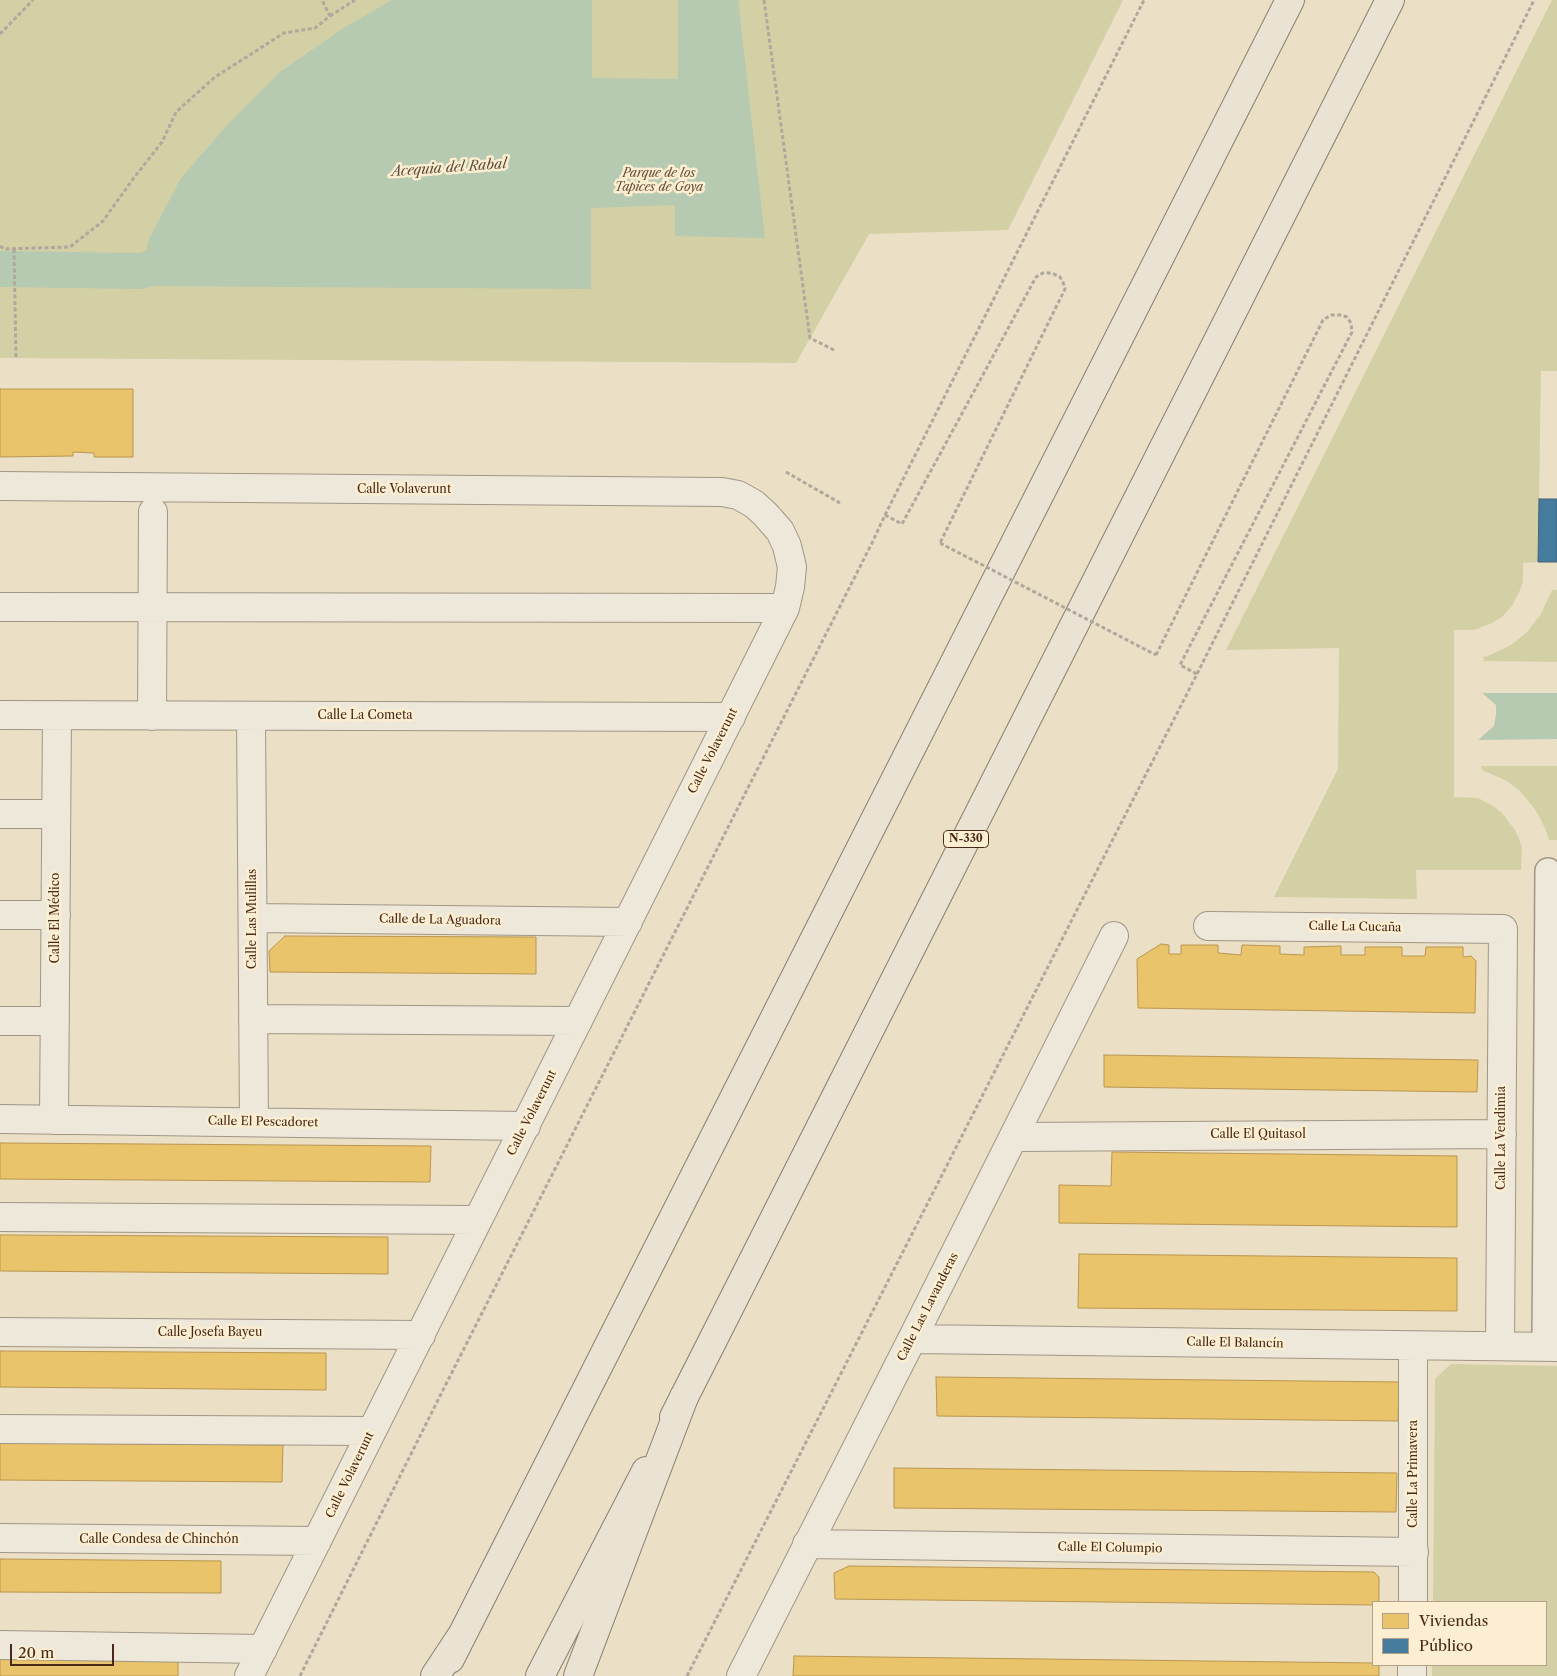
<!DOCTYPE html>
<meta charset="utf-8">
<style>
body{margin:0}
#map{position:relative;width:1557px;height:1676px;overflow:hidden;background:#ebdfc5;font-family:"Libre Caslon Text",serif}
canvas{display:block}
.legend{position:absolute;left:1372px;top:1601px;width:175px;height:65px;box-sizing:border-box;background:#fceed0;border:1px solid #b49f87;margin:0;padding:6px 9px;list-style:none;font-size:15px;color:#48291a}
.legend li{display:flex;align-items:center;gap:10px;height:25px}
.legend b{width:25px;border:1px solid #b49f87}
.scale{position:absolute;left:10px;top:1644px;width:104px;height:22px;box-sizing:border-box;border:2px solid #48291a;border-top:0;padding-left:6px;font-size:15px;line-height:18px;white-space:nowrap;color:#48291a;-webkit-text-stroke:4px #fceed0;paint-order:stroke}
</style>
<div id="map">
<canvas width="1557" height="1676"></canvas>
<ul class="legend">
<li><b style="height:14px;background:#e9c46a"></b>Viviendas</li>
<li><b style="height:14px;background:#457b9d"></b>Público</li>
</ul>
<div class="scale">20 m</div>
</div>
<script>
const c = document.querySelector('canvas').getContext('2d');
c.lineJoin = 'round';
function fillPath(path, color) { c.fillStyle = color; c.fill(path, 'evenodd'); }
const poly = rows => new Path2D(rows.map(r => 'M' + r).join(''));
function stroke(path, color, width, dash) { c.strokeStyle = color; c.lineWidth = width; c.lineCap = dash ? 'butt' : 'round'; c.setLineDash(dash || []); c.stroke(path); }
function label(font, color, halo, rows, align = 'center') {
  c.font = font + ' "Libre Caslon Text",serif'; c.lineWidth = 5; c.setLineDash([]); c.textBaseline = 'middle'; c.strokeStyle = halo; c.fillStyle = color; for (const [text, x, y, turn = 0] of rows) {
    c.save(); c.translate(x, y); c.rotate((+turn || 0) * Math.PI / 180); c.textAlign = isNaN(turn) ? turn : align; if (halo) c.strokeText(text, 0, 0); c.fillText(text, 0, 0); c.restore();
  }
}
const green = poly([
 [0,0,1123,0,1008,230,869,234,796,363,0,358],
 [1552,0,1557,0,1557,371,1541,371,1538,562,1523,563,1523,581,1521,588,1512,606,1502,617,1492,623,1474,630,1454,630,1454,797,1478,798,1493,806,1502,813,1515,830,1519,839,1522,847,1521,870,1416,870,1417,899,1274,897,1338,769,1339,648,1226,650],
 [1552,590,1557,590,1557,662,1484,661,1483,657,1488,656,1511,645,1527,632,1541,614],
 [1481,766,1557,766,1557,840,1549,840,1545,828,1535,809,1519,790,1505,780,1482,770],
 [1451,1364,1557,1366,1557,1676,1432,1676,1432,1665,1546,1665,1546,1602,1433,1602,1435,1379]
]);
const water = poly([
 [392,0,592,0,592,78,678,79,678,0,738,0,765,238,675,236,675,205,591,208,591,289,137,286,149,239,181,178,230,122,280,72,345,27],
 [1482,693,1557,693,1557,739,1478,740,1494,726,1496,714,1496,705]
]);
const homes = poly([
 [0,389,133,389,133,457,94,457,94,453,73,452,73,456,0,457,0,389],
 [285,936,536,937,536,974,270,972,269,951,285,936],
 [1161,944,1169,945,1169,954,1181,954,1181,945,1218,945,1218,953,1241,955,1242,945,1280,946,1280,954,1304,955,1304,947,1341,946,1341,955,1365,955,1365,947,1402,947,1402,956,1425,956,1426,947,1463,947,1463,957,1471,956,1476,961,1475,1013,1138,1008,1137,959,1161,944],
 [1104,1055,1478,1060,1477,1092,1104,1087,1104,1055],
 [0,1143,431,1146,430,1182,0,1179,0,1143],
 [1112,1152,1457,1156,1457,1227,1059,1223,1059,1185,1111,1186,1112,1152],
 [0,1235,388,1237,388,1274,0,1271,0,1235],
 [1079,1254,1457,1258,1457,1311,1078,1308,1079,1254],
 [0,1351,326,1353,326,1390,0,1387,0,1351],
 [936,1377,1399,1382,1398,1421,937,1416,936,1377],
 [0,1443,283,1445,282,1482,0,1480,0,1443],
 [894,1468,1397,1473,1396,1512,894,1508,894,1468],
 [0,1559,221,1561,221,1593,0,1592,0,1559],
 [849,1566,1374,1572,1379,1577,1379,1602,1373,1602,1373,1605,835,1599,834,1573,849,1566],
 [0,1652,178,1653,178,1676,0,1676,0,1652],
 [794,1656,1373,1663,1373,1665,1379,1665,1379,1676,793,1676,794,1656]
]);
const public = poly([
 [1539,499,1557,499,1557,562,1538,562,1539,499]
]);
const canal = poly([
 [0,269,141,271,189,257]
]);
const path = poly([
 [764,0,810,338,834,350],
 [330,16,355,0],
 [0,34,33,0],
 [0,246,4,249,70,247,103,221,133,179,162,142,176,112,215,77,284,33,315,28,330,16,322,0],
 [14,249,16,359],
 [786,472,840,503],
 [885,515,902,524,1036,277,1043,273,1052,273,1060,277,1063,282,1065,289,940,543],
 [1156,655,1323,320,1331,315,1340,315,1347,317,1351,323,1352,332,1180,665,1197,674],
 [300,1676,440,1396,872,543,885,515,1144,0],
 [687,1676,1197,674,1534,0]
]);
const pedestrian = poly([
 [1545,1347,1548,871]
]);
const minor = poly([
 [0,486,722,492,738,495,754,504,765,514,780,531,787,546,792,567,790,587,785,608,249,1676],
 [0,607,785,608],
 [0,715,731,717],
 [152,716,153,512],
 [251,716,254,1122],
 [0,814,56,814],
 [0,915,56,915],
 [253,918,628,922],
 [1208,926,1503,929,1500,1346],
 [253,1019,578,1021],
 [0,1021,55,1021],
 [0,1119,526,1126],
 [54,1120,57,715],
 [1014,1137,1502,1134],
 [0,1217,478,1220],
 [0,1332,421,1335],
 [912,1339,1557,1347],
 [1413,1346,1413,1602],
 [0,1429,372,1431],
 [0,1538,317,1541],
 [807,1544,1414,1552],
 [0,1645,263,1649],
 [741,1676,912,1339,1114,936],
 [1412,1676,1412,1665]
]);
const trunk = poly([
 [674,1417,1390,0],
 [450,1659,1290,0],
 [540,1676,646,1471]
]);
const motorway = poly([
 [435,1676,460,1638],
 [578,1676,684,1397]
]);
const pathBridge = poly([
 [940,543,1156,655]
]);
const shields = [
 [966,839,45]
];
const shieldNames = [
 ["N-330",966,839]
];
const parkNames = [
 ["Parque de los",659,174],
 ["Tapices de Goya",659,188]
];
const streetNames = [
 ["Calle Volaverunt",404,490],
 ["Calle La Cometa",365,716],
 ["Calle Volaverunt",713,751,-63],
 ["Calle El Médico",56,918,-90],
 ["Calle Las Mulillas",253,919,-90],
 ["Calle de La Aguadora",440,920,1],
 ["Calle La Cucaña",1355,927,1],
 ["Calle Volaverunt",532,1113,-63],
 ["Calle El Pescadoret",263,1122,1],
 ["Calle El Quitasol",1258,1135],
 ["Calle La Vendimia",1502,1138,-90],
 ["Calle Las Lavanderas",928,1307,-63],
 ["Calle Josefa Bayeu",210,1333],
 ["Calle El Balancín",1235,1343,1],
 ["Calle La Primavera",1414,1474,-90],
 ["Calle Volaverunt",350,1475,-64],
 ["Calle Condesa de Chinchón",159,1540],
 ["Calle El Columpio",1110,1548,1]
];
const waterNames = [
 ["Acequia del Rabal",449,168,-4]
];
fillPath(green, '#d4d0a5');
fillPath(water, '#b6c9b1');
fillPath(homes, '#e9c46a');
stroke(homes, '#b99652', 1);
fillPath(public, '#457b9d');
stroke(public, '#466276', 1);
stroke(canal, '#b6c9b1', 36);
stroke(pedestrian, '#a09686', 28);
stroke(minor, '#a09686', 30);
stroke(trunk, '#897e6f', 30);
stroke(motorway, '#897e6f', 30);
stroke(path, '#b0a89d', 3, [4, 2.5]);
stroke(pedestrian, '#eee8da', 25);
stroke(minor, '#eee8da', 28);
stroke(trunk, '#eae3d4', 28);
stroke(motorway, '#eae3d4', 28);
stroke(pathBridge, '#b0a89d', 3, [4, 2.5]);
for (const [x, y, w] of shields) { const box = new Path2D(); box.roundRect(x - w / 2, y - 8.5, w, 17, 4); c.fillStyle = '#fceed0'; c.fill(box); stroke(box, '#48291a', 1); }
label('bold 11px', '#48291a', null, shieldNames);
label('italic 12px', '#665036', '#fceed0', parkNames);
label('12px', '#48291a', '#fceed0', streetNames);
label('italic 14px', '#5e4f3e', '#fceed0', waterNames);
</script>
